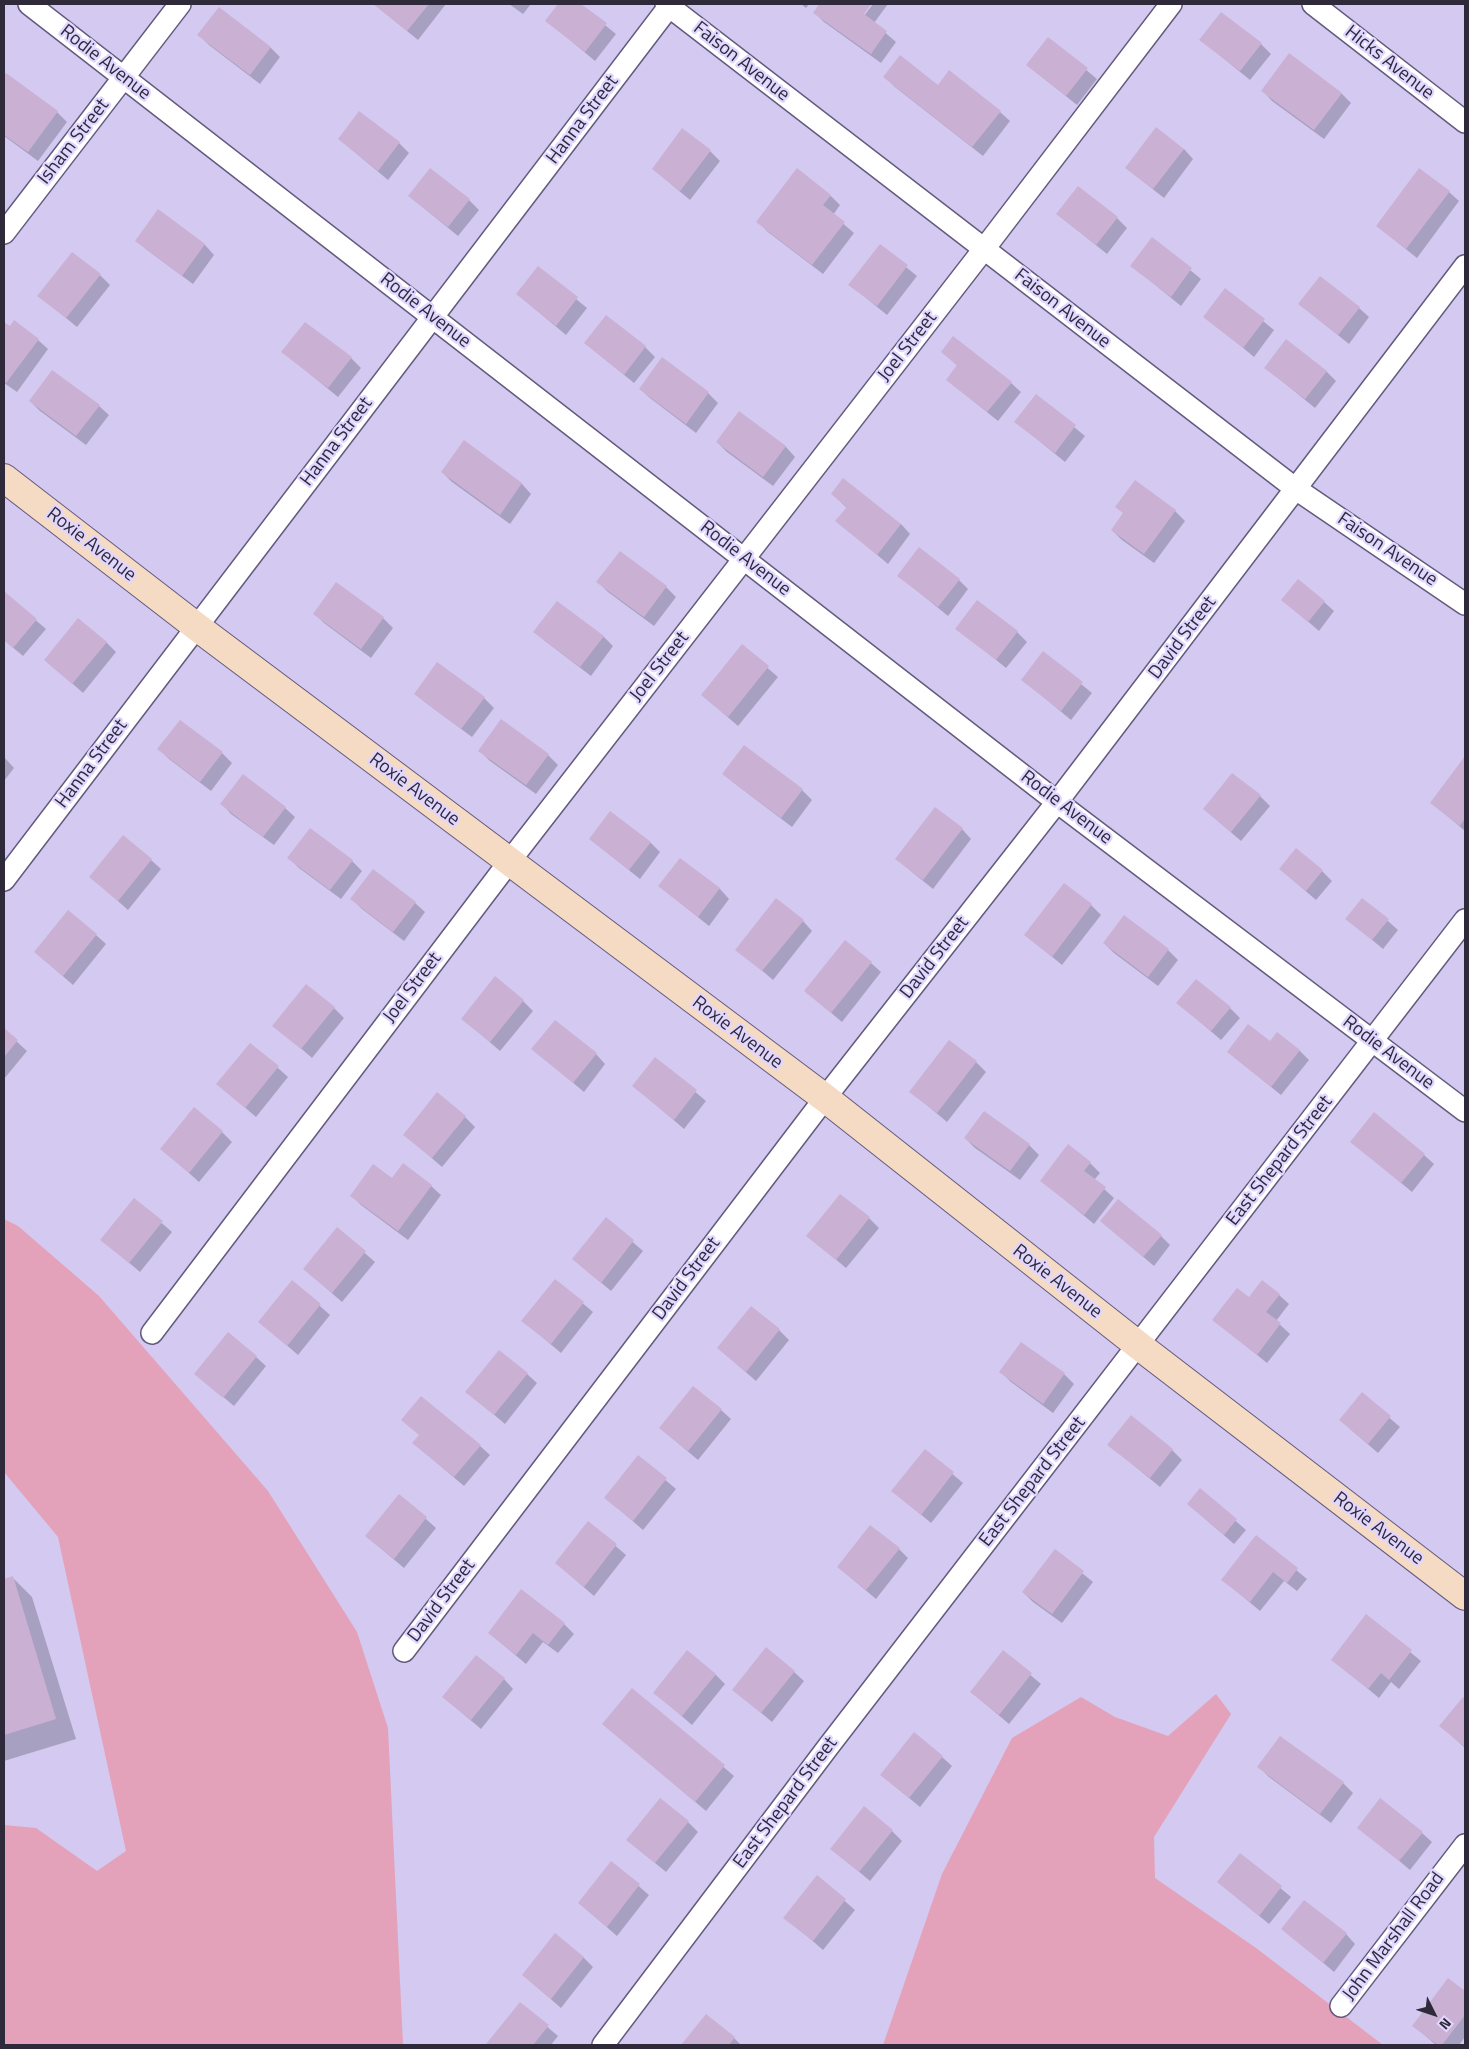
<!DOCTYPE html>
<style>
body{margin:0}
#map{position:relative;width:1469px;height:2049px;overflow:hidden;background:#d3c9f1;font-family:"Titillium Web",sans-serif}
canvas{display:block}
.frame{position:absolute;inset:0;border:5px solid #2e2a39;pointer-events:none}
.north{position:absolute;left:1409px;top:1989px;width:50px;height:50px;-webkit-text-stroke:4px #e0d6ff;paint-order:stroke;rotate:131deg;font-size:14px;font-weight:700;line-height:20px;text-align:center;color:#2e2a39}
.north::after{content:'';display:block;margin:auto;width:18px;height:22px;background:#2e2a39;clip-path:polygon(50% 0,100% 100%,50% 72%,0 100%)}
</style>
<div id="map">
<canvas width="1469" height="2049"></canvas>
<div class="frame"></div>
<div class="north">N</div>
</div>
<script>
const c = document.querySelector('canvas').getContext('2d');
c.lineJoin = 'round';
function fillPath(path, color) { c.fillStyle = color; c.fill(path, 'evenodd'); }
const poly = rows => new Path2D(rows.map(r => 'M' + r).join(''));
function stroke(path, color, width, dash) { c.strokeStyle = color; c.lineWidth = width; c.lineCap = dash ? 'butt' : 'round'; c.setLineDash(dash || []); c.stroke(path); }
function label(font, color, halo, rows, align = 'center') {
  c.font = font + ' "Titillium Web",sans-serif'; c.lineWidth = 4.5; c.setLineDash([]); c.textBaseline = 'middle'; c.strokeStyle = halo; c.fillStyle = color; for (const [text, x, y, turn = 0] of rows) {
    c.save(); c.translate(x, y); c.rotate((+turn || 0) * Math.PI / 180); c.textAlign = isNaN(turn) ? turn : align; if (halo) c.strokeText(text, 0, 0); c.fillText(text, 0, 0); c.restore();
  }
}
const green = poly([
 [4,1219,18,1226,99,1296,268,1491,357,1632,388,1728,403,2045,4,2045,4,1825,36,1828,97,1871,126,1851,58,1537,4,1472],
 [1216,1694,1231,1714,1154,1837,1155,1878,1256,1948,1383,2045,883,2045,942,1874,1012,1738,1081,1697,1115,1717,1168,1736]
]);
const shadow = poly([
 [374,4,446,4,418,40],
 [509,4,531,4,523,14],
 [559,4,579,4,616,34,595,61,546,20],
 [801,4,809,4,806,8],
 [821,4,870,4,859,19,861,20,873,4,888,4,874,23,896,42,881,63,824,22,814,12],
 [199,35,270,47,280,57,260,84,209,45],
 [1048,38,1097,79,1077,105,1027,65],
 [1201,40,1261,44,1271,54,1250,80],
 [1290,55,1342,94,1351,103,1324,139,1272,101,1263,91],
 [6,75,57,112,67,122,38,161,4,136,4,78],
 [885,77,938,87,1000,112,1010,121,983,156,895,87],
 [339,139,399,143,409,153,388,180],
 [1184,149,1193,159,1164,198,1126,168],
 [710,151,720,161,690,200,653,169],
 [1449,192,1459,201,1417,258,1377,226],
 [409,196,469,200,479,210,458,236],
 [831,196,840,205,833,215,854,233,823,274,768,232,758,222],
 [159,211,205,245,214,255,193,284,147,250,137,240],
 [1057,214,1117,218,1127,228,1107,254],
 [1152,239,1201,279,1181,306,1132,266],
 [880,246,917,276,887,315,850,285],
 [538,268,587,308,566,335,517,294],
 [100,275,110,285,77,327,39,296],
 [1225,290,1274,330,1254,357,1205,316],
 [1299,304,1359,308,1369,317,1349,344],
 [4,323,10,328,38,340,48,349,17,392,4,383],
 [585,343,645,347,655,357,634,383],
 [283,352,351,358,361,368,338,397],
 [942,352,1011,383,1021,392,998,421,947,380,958,366],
 [662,359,708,393,718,403,696,433,650,398,640,389],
 [1266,368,1326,371,1336,381,1315,408],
 [1036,396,1085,436,1065,462,1016,422],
 [30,401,99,406,109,415,86,445,40,411],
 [739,413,786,447,795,457,773,486,727,452,717,442],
 [464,442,522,484,531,494,510,524,452,482,442,472],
 [832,494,901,524,910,534,888,564,837,521,847,508],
 [1175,511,1185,521,1154,563,1122,540,1112,530],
 [899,576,959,580,968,589,948,616],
 [598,582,666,587,676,597,654,626,608,592],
 [4,593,46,629,23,656,4,640],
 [1283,600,1324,602,1334,611,1319,631],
 [315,614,383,618,393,628,371,658,324,623],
 [957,628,1017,632,1027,642,1006,668],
 [535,632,603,636,613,646,591,676,545,641],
 [106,642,116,652,83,693,46,660],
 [742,646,778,677,738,726,702,695],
 [1043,653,1092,693,1071,720,1023,680],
 [416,694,484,698,494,708,472,737,426,703],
 [159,749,222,753,232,763,211,791,169,759],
 [480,751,548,755,558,765,536,794,490,761],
 [4,757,14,768,4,781],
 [1465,758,1465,831,1432,803],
 [724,774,802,790,812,800,792,827,734,783],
 [1260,796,1270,806,1241,841,1204,809],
 [222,804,285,808,295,817,274,845,231,814],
 [962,829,971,839,933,889,896,859],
 [590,839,650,842,660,852,640,879],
 [289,858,352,861,362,871,341,899,299,868],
 [680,859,720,889,729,899,709,926,659,886],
 [151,860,161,869,128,910,91,877],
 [1280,869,1322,871,1332,881,1316,900],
 [352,899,415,903,425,912,404,941,362,909],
 [1363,899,1398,930,1383,949,1347,919],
 [1091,905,1101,915,1062,965,1026,935],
 [1124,916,1168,950,1178,960,1158,986,1114,953,1104,943],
 [803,921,812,931,773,980,737,949],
 [96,935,106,944,73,985,35,952],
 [871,963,881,972,842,1022,805,991],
 [523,1001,533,1011,500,1051,463,1019],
 [1178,1003,1230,1008,1240,1018,1221,1040],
 [334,1008,344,1018,312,1058,274,1025],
 [4,1030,27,1051,4,1079],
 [1270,1043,1299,1050,1309,1060,1281,1095,1228,1052],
 [251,1044,288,1077,256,1117,218,1084],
 [533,1049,596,1054,605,1064,584,1092],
 [655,1058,706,1101,684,1129,634,1086],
 [976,1062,986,1072,947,1122,911,1092],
 [465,1117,475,1127,442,1167,404,1134],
 [222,1132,232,1142,199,1182,162,1149],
 [965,1138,1029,1145,1039,1155,1020,1180,975,1148],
 [1352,1142,1424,1155,1434,1164,1412,1192],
 [1090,1163,1100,1173,1094,1180,1114,1198,1094,1224,1042,1181],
 [392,1180,431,1186,441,1195,408,1240,361,1205,352,1196],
 [135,1200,172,1232,140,1272,102,1240],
 [869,1218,879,1228,846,1268,808,1236],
 [606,1219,643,1251,611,1291,573,1259],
 [1101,1221,1161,1236,1170,1245,1154,1266],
 [337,1229,375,1262,342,1302,304,1269],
 [555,1280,593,1312,561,1353,523,1321],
 [293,1282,330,1315,298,1355,260,1322],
 [1279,1295,1289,1304,1276,1321,1290,1334,1267,1363,1214,1320,1249,1298],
 [779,1330,789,1340,756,1381,718,1348],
 [256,1357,266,1366,234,1406,196,1374],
 [1001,1372,1064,1374,1074,1384,1053,1413,1011,1382],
 [527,1374,537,1383,505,1424,467,1392],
 [1362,1394,1400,1427,1378,1453,1350,1429],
 [721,1410,731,1419,698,1460,660,1428],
 [1109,1445,1172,1450,1182,1460,1160,1487],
 [480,1446,490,1455,464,1486,424,1452],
 [925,1451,963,1483,931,1523,893,1491],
 [638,1457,676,1489,643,1530,605,1497],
 [1200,1490,1246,1530,1234,1544,1188,1504],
 [399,1495,436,1528,404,1568,366,1536],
 [589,1523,626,1555,594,1596,556,1563],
 [1256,1537,1307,1579,1297,1591,1284,1581,1260,1611,1223,1580],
 [899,1549,908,1558,876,1599,838,1567],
 [1055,1551,1093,1582,1062,1623,1033,1602,1023,1592],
 [12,1577,32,1597,76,1739,4,1761,4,1580],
 [1366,1616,1421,1661,1399,1689,1391,1682,1379,1698,1332,1659],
 [564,1624,574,1634,558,1653,543,1642,526,1664,489,1633],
 [1003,1652,1041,1684,1009,1724,971,1692],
 [794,1672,804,1681,772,1722,734,1690],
 [715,1674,725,1684,692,1725,655,1693],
 [504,1679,513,1689,481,1729,443,1697],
 [632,1689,734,1776,706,1811,603,1724],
 [1463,1699,1465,1701,1465,1748,1441,1726],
 [1281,1738,1343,1783,1353,1793,1331,1823,1269,1777,1259,1767],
 [942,1757,952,1766,920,1807,892,1784],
 [688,1822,698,1832,666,1872,627,1840],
 [1359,1827,1422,1833,1432,1842,1410,1870],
 [892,1831,902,1841,870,1881,832,1849],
 [1240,1854,1291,1897,1269,1924,1218,1882],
 [612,1863,649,1895,617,1936,579,1903],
 [817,1877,855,1910,823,1950,785,1917],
 [1283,1929,1346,1934,1355,1944,1334,1972],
 [583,1957,593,1967,561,2008,523,1975],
 [1448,1979,1465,1992,1465,2037,1459,2045,1436,2045,1414,2026],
 [520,2004,558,2036,551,2045,489,2045,488,2044],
 [706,2015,734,2038,741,2045,682,2045]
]);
const building = poly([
 [373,4,429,4,407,31],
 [558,4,581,4,607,23,585,52,545,21],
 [819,4,871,4,864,14,887,31,871,54,813,13],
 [219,7,271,47,250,75,197,35],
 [1221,12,1262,43,1240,71,1199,40],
 [1048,37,1088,68,1066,96,1026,65],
 [1289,53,1342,93,1314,130,1261,91],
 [900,55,938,85,949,70,1001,111,972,147,883,77],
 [6,73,58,111,28,152,4,135,4,76],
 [359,111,400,142,378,171,338,139],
 [1156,127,1184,149,1153,189,1125,168],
 [682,128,711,150,680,191,652,169],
 [430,168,470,199,448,227,408,196],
 [797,168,831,195,823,205,845,222,812,265,756,222],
 [1419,168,1450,191,1406,249,1376,226],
 [1078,186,1118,217,1096,245,1056,214],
 [158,209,205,244,182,276,135,241],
 [1152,237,1192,268,1171,297,1130,266],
 [880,244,908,265,877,306,848,285],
 [72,252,101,274,66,318,37,296],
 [538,266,578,297,556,326,516,294],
 [1320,276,1360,307,1338,335,1298,304],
 [1225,288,1265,319,1243,348,1203,317],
 [606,315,646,346,624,375,584,343],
 [14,320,39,339,6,383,4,381,4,322,10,326],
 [305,322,352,357,328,388,281,352],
 [953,336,1012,382,987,412,946,380,957,365,941,352],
 [1286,339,1327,371,1305,399,1264,368],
 [662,357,709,392,686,424,639,389],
 [52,370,100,405,76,436,29,401],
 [1036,394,1076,425,1055,453,1014,422],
 [739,411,786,446,763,477,716,442],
 [464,440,522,483,500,515,441,472],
 [843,478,901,524,877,555,835,521,847,507,831,494],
 [1135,480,1176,510,1144,554,1111,530,1123,513,1115,507],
 [919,547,960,579,938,607,897,576],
 [620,551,667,586,644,617,596,582],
 [1298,579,1325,601,1308,622,1281,600],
 [336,582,384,617,361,649,313,614],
 [4,591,37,619,13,648,4,640],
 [977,600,1018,631,996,660,955,629],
 [557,601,604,636,580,667,533,632],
 [78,618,107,642,72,684,44,660],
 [742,644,769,666,728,717,701,695],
 [1043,651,1083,682,1061,711,1021,680],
 [437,662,485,697,461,729,414,694],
 [501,719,549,754,526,785,478,751],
 [180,720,223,752,200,782,157,749],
 [744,745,803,789,781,818,722,774],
 [1465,756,1465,818,1460,826,1430,803],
 [1232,773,1261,795,1231,832,1203,809],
 [243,774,286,807,263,837,220,804],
 [935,807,963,828,923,880,895,859],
 [610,811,651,842,629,870,589,839],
 [310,828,353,860,330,890,287,858],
 [123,835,152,859,118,901,89,877],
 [1296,848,1323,870,1306,891,1279,869],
 [680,858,720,888,698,917,658,886],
 [373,869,416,902,393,932,350,899],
 [1064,883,1092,904,1052,957,1024,935],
 [776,898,804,920,762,971,735,950],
 [1362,898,1389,919,1372,940,1345,919],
 [68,910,97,934,63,976,34,952],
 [1124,915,1169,949,1148,977,1103,943],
 [845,940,872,962,831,1013,804,991],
 [495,976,524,1000,490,1042,461,1019],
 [1196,979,1231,1007,1211,1031,1176,1003],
 [306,984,335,1007,301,1049,272,1026],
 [555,1020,597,1053,573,1083,531,1049],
 [1248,1024,1270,1041,1277,1032,1300,1050,1271,1087,1227,1052],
 [4,1028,18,1040,4,1057],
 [949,1040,977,1061,937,1113,909,1092],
 [250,1043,279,1066,245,1108,216,1084],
 [655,1057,697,1090,674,1120,632,1086],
 [437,1092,466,1116,432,1158,403,1135],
 [194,1107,223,1131,189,1173,160,1149],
 [984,1111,1030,1144,1010,1171,964,1138],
 [1374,1112,1425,1154,1401,1183,1350,1142],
 [1068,1144,1091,1162,1084,1171,1106,1187,1084,1215,1040,1181],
 [403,1163,432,1185,398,1231,350,1196,373,1164,392,1178],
 [840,1194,870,1217,836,1260,806,1236],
 [134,1198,163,1221,129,1263,100,1240],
 [1118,1199,1162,1235,1143,1257,1100,1221],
 [606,1217,634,1240,601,1283,572,1259],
 [337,1227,366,1251,332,1293,303,1269],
 [555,1279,584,1302,551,1344,521,1321],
 [292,1280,321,1304,287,1346,258,1322],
 [1262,1280,1280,1294,1266,1312,1281,1323,1257,1355,1212,1320,1237,1288,1249,1297],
 [751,1306,780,1329,746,1372,717,1348],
 [228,1332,257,1356,223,1398,194,1374],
 [1021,1342,1065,1373,1043,1404,999,1372],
 [499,1350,528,1373,494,1415,465,1392],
 [693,1386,722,1409,688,1451,659,1428],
 [1362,1392,1391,1416,1368,1444,1339,1420],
 [421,1396,481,1445,454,1477,412,1443,419,1435,401,1420],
 [1131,1415,1173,1449,1150,1478,1107,1445],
 [925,1449,954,1472,921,1515,891,1491],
 [638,1455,667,1478,633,1521,604,1498],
 [1200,1488,1237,1519,1224,1535,1187,1504],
 [399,1494,427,1517,394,1559,365,1536],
 [588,1521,617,1544,584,1587,555,1563],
 [870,1525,900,1548,866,1590,837,1567],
 [1256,1535,1298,1568,1287,1583,1273,1572,1250,1602,1221,1580],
 [1055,1549,1084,1571,1052,1614,1022,1592],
 [13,1576,56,1719,4,1735,4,1579],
 [521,1589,565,1623,548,1645,533,1633,516,1655,488,1633],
 [1366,1614,1412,1650,1389,1680,1381,1673,1368,1689,1331,1660],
 [766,1647,795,1671,761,1713,732,1690],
 [687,1650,716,1674,682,1716,653,1693],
 [1003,1650,1032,1673,999,1715,970,1692],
 [476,1655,505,1678,471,1720,442,1697],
 [632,1688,725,1765,695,1802,602,1724],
 [1463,1697,1465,1699,1465,1747,1439,1726],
 [914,1732,943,1756,909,1798,880,1775],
 [1280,1736,1344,1782,1320,1814,1257,1767],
 [660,1798,689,1821,655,1863,626,1840],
 [1380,1798,1423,1832,1399,1861,1357,1828],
 [864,1806,893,1830,859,1872,830,1849],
 [1240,1853,1282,1886,1259,1916,1217,1882],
 [611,1861,640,1884,607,1927,578,1903],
 [817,1875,846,1899,813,1941,783,1918],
 [1304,1900,1347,1933,1323,1963,1281,1929],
 [555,1933,584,1957,551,1999,522,1975],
 [1448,1978,1465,1991,1465,2015,1442,2045,1438,2045,1412,2026],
 [520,2002,549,2025,533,2045,487,2045,486,2044],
 [706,2014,735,2037,729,2045,681,2045]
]);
const street = poly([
 [29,4,1057,802,1465,1111],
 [666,4,1296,489,1465,604],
 [1313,4,1465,122],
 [4,233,180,4],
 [4,880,671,4],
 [152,1333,509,862,984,249,1171,4],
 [404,1651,825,1098,1057,802,1465,266],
 [1341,2006,1465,1845],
 [603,2045,828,1747,1465,920]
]);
const secondary = poly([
 [4,478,197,627,825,1098,1138,1345,1465,1596]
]);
const streetNames = [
 ["Faison Avenue",741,62,38],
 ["Rodie Avenue",105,63,38],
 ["Hicks Avenue",1389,63,38],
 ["Hanna Street",583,120,-53],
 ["Isham Street",74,142,-52],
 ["Faison Avenue",1062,309,38],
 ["Rodie Avenue",425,311,38],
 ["Joel Street",908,347,-52],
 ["Hanna Street",337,442,-53],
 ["Roxie Avenue",91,545,38],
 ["Faison Avenue",1387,550,34],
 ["Rodie Avenue",745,559,38],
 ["David Street",1183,638,-53],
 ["Joel Street",660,667,-52],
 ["Hanna Street",92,764,-53],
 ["Roxie Avenue",414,790,37],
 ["Rodie Avenue",1066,808,37],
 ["David Street",935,958,-52],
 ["Joel Street",413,988,-53],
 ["Roxie Avenue",737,1033,37],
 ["Rodie Avenue",1388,1053,37],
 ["East Shepard Street",1280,1161,-52],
 ["David Street",687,1279,-53],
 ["Roxie Avenue",1057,1282,38],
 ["East Shepard Street",1033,1482,-52],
 ["Roxie Avenue",1378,1529,37],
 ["David Street",442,1601,-53],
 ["East Shepard Street",786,1803,-53],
 ["John Marshall Road",1394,1937,-53]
];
fillPath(green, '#e3a2b9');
fillPath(shadow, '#0003');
fillPath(building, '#cab1d4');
stroke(street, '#635a7d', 24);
stroke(secondary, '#635a7d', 30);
stroke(street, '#fff', 21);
stroke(secondary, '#f5dac4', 28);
label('19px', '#2e2a39', '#e0d6ff', streetNames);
</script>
